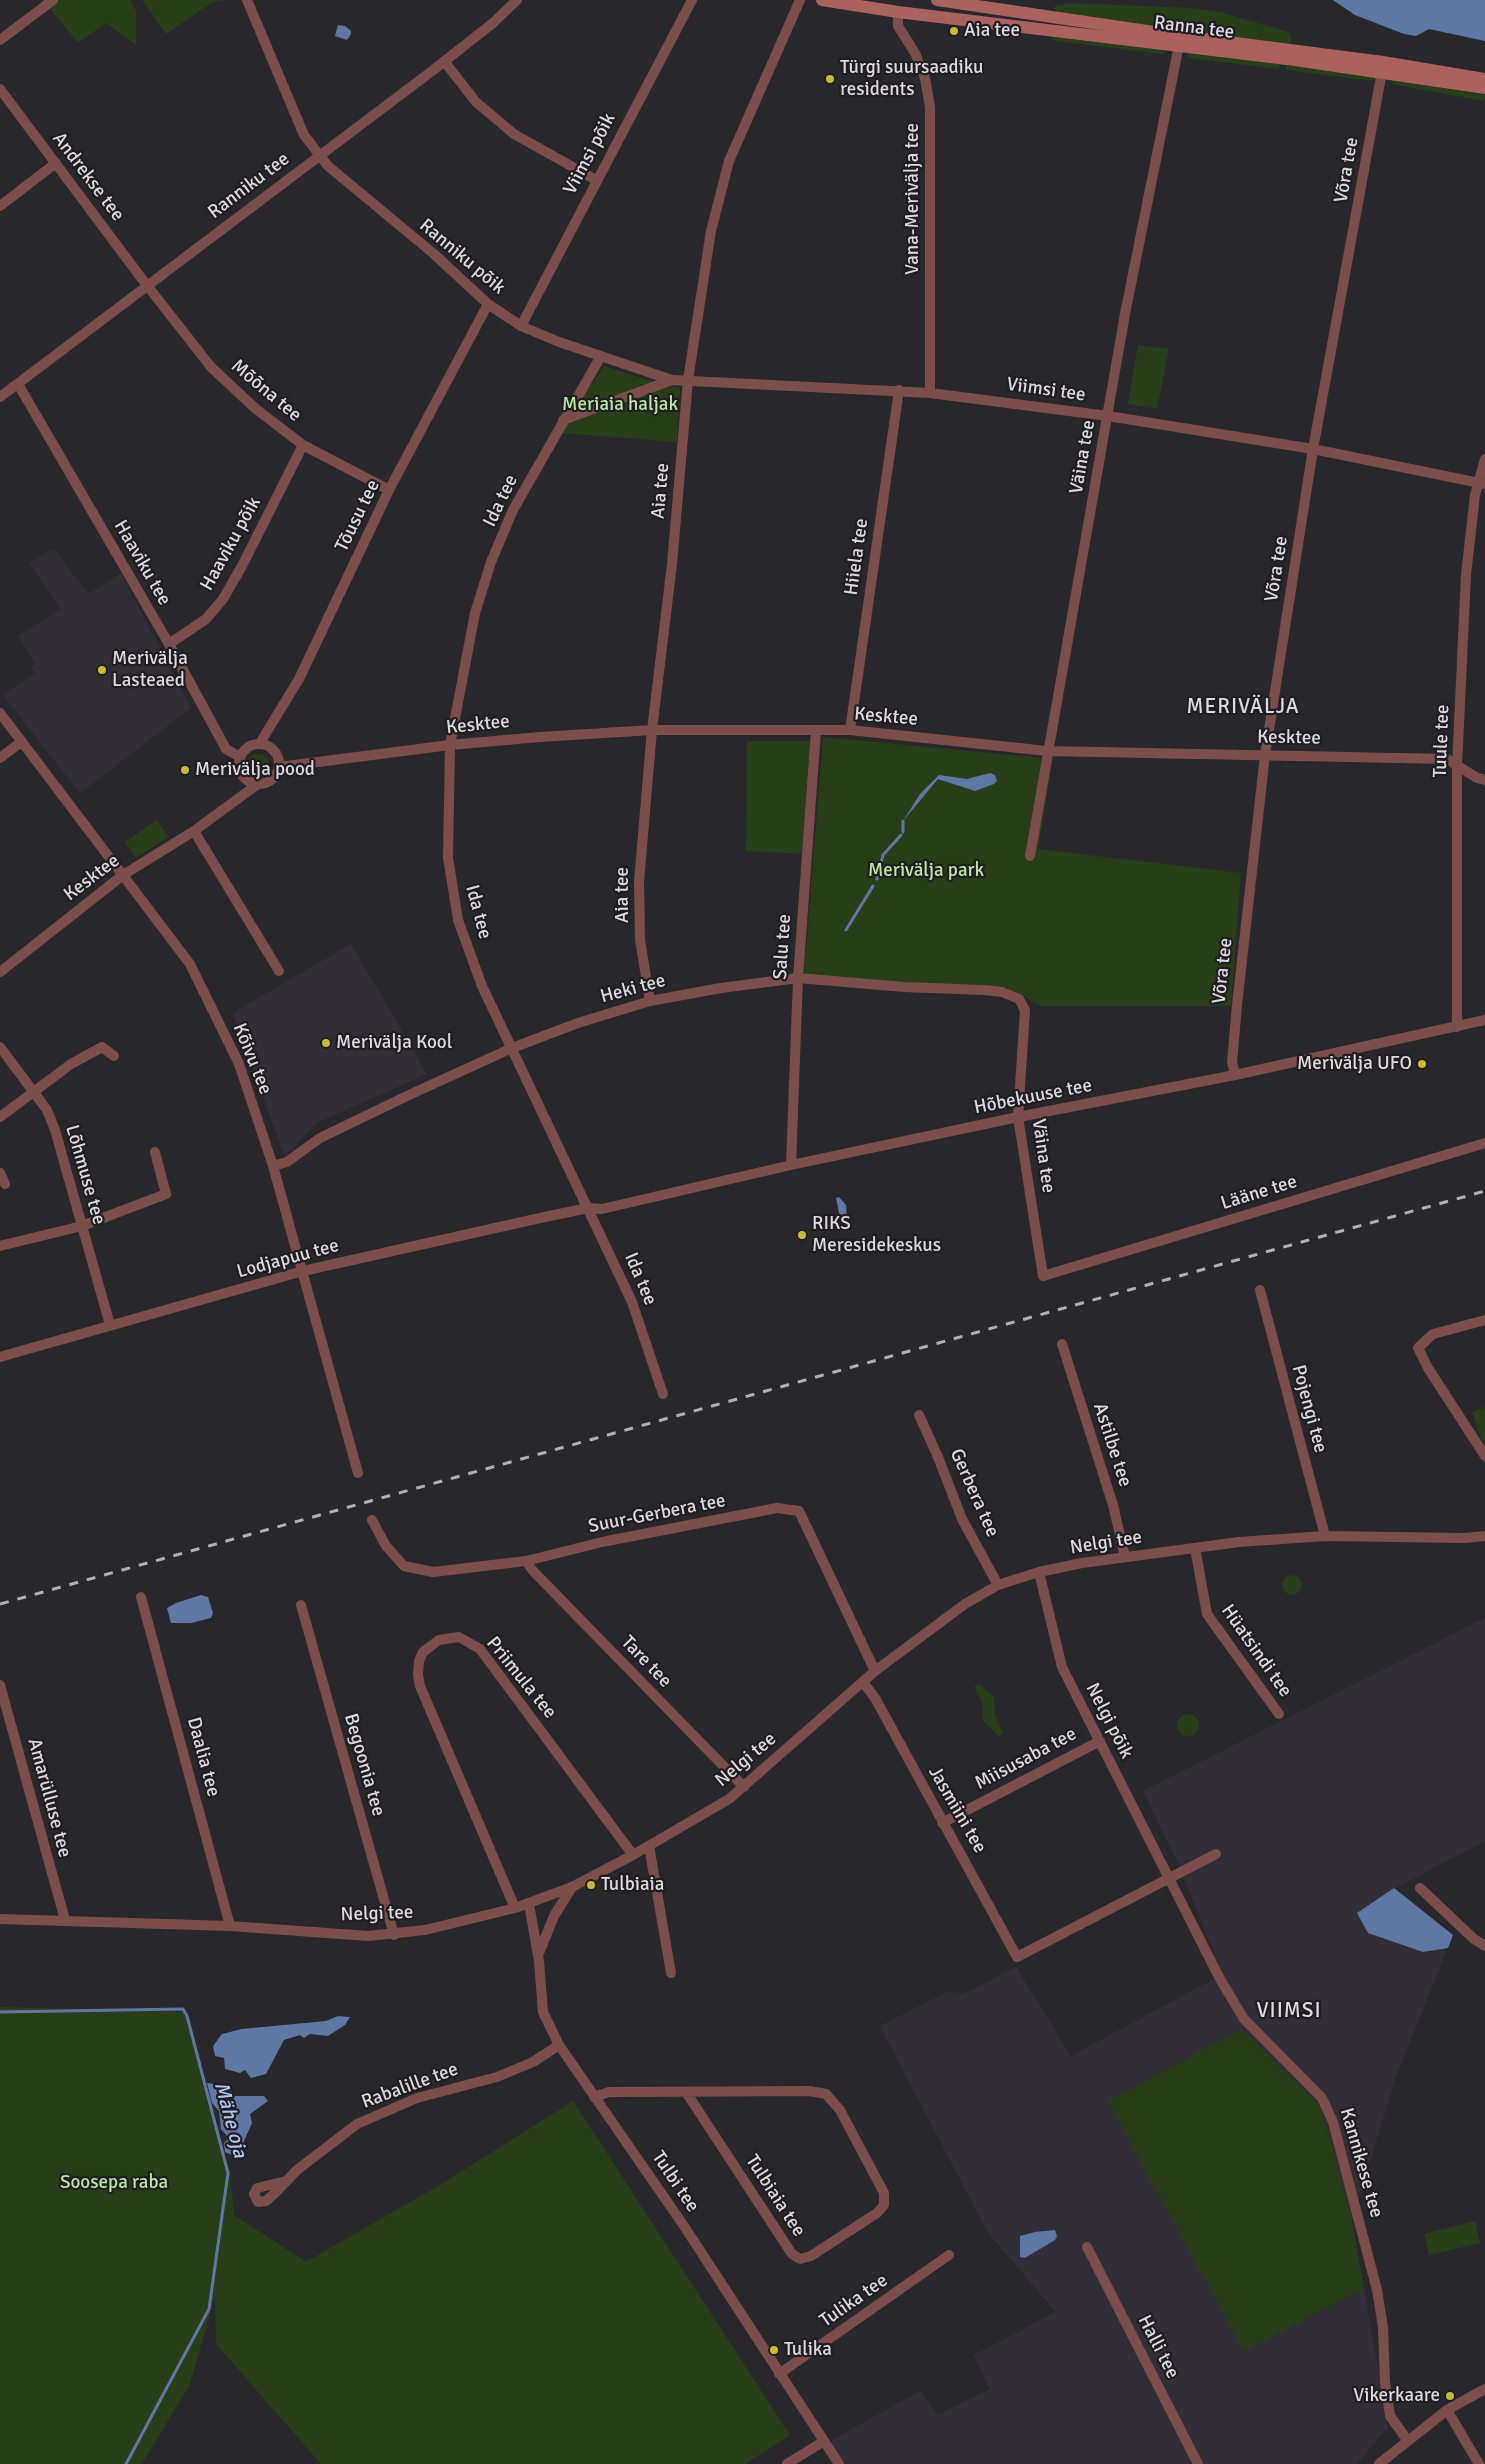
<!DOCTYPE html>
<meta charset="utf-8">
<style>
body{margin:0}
canvas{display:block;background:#28272b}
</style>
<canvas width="1485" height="2464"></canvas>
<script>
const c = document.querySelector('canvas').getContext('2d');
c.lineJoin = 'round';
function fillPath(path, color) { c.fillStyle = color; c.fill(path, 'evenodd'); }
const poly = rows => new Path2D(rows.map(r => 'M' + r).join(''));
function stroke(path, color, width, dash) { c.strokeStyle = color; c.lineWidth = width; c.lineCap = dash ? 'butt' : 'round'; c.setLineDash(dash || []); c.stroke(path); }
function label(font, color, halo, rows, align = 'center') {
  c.font = font + ' Signika,sans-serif'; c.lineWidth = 4.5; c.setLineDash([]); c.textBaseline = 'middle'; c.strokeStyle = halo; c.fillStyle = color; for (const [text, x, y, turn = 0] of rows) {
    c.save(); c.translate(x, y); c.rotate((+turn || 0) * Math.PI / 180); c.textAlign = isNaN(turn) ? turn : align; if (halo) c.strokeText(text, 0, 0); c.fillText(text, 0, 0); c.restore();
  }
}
const built = poly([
 [54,549,88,594,121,574,191,708,80,793,3,695,35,673,30,667,35,663,18,636,61,609,29,563],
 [351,944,427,1074,316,1123,285,1157,233,1013],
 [1485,1618,1485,1841,1395,1888,1453,1935,1396,2076,1352,2220,1388,2427,1357,2464,845,2464,829,2442,920,2391,938,2415,990,2389,974,2355,1056,2312,988,2233,880,2026,949,1991,963,1994,1016,1967,1071,2056,1223,1974,1177,1861,1143,1791]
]);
const green = poly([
 [59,0,130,0,136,11,136,45,106,23,78,43,49,7],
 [142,0,225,0,213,2,166,34],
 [1069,3,1192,8,1224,13,1288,32,1292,40,1287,44,1172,29,1057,12,1054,9,1055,6],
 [1051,37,1161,50,1165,53,1162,54,1066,42,1052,40],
 [1191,54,1279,64,1279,69,1189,58,1187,55],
 [1286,65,1369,76,1373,78,1374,81,1286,70],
 [1392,80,1485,95,1484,101,1392,84],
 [1138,345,1169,349,1157,409,1128,404],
 [604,366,654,382,680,388,677,442,561,433,573,411],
 [823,737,1053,759,1038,849,1241,873,1231,1006,1041,1006,1014,991,804,976],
 [747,741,813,741,805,854,746,851],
 '247 765a11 11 0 1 1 22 0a11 11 0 1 1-22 0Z',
 [157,820,168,837,136,858,125,842],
 [1485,1407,1485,1448,1472,1412],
 '1282 1585a10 10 0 1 1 20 0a10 10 0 1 1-20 0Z',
 [979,1684,994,1697,995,1716,1003,1733,999,1736,983,1721,983,1704,974,1687],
 '1177 1725a11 11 0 1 1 22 0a11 11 0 1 1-22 0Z',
 [0,2007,184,2012,230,2174,234,2215,306,2262,445,2182,573,2101,790,2435,745,2464,321,2464,216,2344,215,2296,190,2384,142,2464,0,2464],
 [1241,2029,1321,2107,1352,2220,1364,2289,1244,2351,1108,2101],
 [1475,2221,1480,2243,1429,2255,1424,2234]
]);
const water = poly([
 [1333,0,1485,0,1485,41,1429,29,1416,36,1404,34,1355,15],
 [338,25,345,26,351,31,351,34,347,40,335,36],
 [990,773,995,775,997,781,994,784,975,791,938,779,903,821,920,794,939,775,967,779],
 [839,1197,846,1205,847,1221,842,1228,836,1198],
 [201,1595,208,1597,213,1613,211,1618,191,1623,171,1623,167,1608,176,1603],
 [1394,1888,1453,1935,1448,1948,1423,1952,1368,1933,1357,1913],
 [338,2016,350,2017,345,2025,328,2036,310,2034,304,2038,300,2035,284,2040,266,2074,251,2078,245,2070,240,2073,225,2069,224,2058,215,2056,213,2046,222,2034,242,2029,326,2021],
 [207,2083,230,2086,233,2096,264,2096,268,2101,250,2114,252,2123,240,2150,234,2156,225,2152,224,2143,229,2138,221,2129,219,2111,212,2103],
 [1055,2230,1057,2236,1055,2240,1025,2258,1020,2257,1020,2236,1035,2232]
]);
const stream = poly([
 [903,821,903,832],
 [877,879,883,855,901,835],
 [846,930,873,886],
 [0,2012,183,2009,187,2016,228,2173,209,2309,126,2464]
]);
const street = poly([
 [247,0,304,135,328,166,434,254,488,304,521,326,559,342,672,380,930,393,1108,416,1313,449,1485,484],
 [898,12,898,26,915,53,925,78,930,107,930,393],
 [0,40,53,0],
 [444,61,476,102,514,134,596,180],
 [0,89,142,279,211,367,256,409,303,445,389,490],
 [0,206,56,163],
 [521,326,692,0],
 [601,356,513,510,491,562,475,613,450,745,448,858,458,920,482,986,632,1302,663,1394],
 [18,384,169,644,226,749,240,757],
 [0,397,432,71,493,23,517,0],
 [563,420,672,380],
 [169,644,206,619,223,599,242,566,303,445],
 [0,713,190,964,239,1064,273,1166,358,1473],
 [850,730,899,390],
 [260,743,299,679,389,490,488,304],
 '239 764a20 20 0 1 1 40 0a20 20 0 1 1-40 0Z',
 [0,758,21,742],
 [279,767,450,745,540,737,652,730,850,730,1047,751,1447,759,1477,778,1485,780],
 [194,831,279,971],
 [1030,856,1125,314,1180,40],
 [0,972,123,875,194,831,258,784],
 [650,1001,640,940,639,881,652,730,672,564,688,380,711,231,729,161,800,0],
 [1457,1027,1457,766,1466,575,1475,495,1485,459],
 [0,1047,47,1110,55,1130,110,1325],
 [1235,1075,1232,1062,1237,1005,1265,755,1313,449,1383,66],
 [0,1117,71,1064,102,1047,114,1056],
 [791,1165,798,978,816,731],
 [273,1166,287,1162,320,1138,409,1095,512,1048,578,1023,650,1001,721,988,798,978,904,987,984,990,1002,992,1019,999,1025,1010,1018,1117,1043,1276,1485,1143],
 [0,1173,5,1184],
 [0,1246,82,1226,166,1194,155,1152],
 [1260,1290,1325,1536],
 [1485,1320,1433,1334,1418,1348,1428,1368,1485,1456],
 [1062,1344,1113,1505,1125,1557],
 [0,1357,303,1271,540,1218,588,1208,602,1209,791,1165,1018,1117,1235,1075,1485,1020],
 [919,1415,938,1457,962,1519,998,1585],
 [372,1520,386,1546,404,1566,433,1572,526,1561,602,1542,777,1508,799,1511,875,1671],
 [1195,1548,1207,1614,1279,1714],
 [526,1561,533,1571,744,1787],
 [1039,1572,1062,1667,1220,1979,1244,2019,1322,2098,1333,2122,1377,2290,1383,2327,1385,2382,1390,2416,1408,2441],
 [141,1597,230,1926],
 [301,1605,394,1935],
 [863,1682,875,1698,1017,1957,1216,1854],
 [0,1685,65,1920],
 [942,1823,1100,1741],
 [649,1846,671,1973],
 [1420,1888,1474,1939,1485,1946],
 [529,1904,539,1961,543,2012,559,2045,684,2226,839,2464],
 [515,1908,420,1686,418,1675,419,1661,423,1652,439,1640,459,1637,480,1649,633,1855],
 [0,1919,230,1926,368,1936,425,1930,515,1908,572,1887,633,1855,729,1799,875,1671,965,1604,998,1585,1039,1572,1082,1563,1239,1542,1325,1536,1464,1538,1485,1536],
 [539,1953,554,1916,572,1887],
 [594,2097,609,2092,810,2091,826,2094,840,2110,884,2193,884,2205,877,2213,811,2256,800,2259,792,2254,686,2092],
 [286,2181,257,2188,254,2194,258,2202,266,2201,275,2193,297,2170,357,2124,417,2098,497,2077,533,2062,559,2045],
 [1087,2247,1198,2464],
 [779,2374,949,2255],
 [1447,2410,1479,2464],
 [787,2464,824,2441],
 [1379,2464,1447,2410,1485,2389]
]);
const secondary = poly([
 [822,0,898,12,1295,60,1485,88],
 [937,0,1181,36,1383,62,1485,79]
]);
const rail = poly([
 [0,1604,1485,1191]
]);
const markers = [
 [954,31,5,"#c9bb3a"],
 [830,79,5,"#c9bb3a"],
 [102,670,5,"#c9bb3a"],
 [185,770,5,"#c9bb3a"],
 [326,1043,5,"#c9bb3a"],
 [1422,1064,5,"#c9bb3a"],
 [802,1235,5,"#c9bb3a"],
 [591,1885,5,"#c9bb3a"],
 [774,2350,5,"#c9bb3a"],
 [1450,2396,5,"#c9bb3a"]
];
const streetNames = [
 ["Ranna tee",1194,28,7],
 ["Viimsi põik",590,154,-62],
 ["Võra tee",1347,170,-80],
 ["Andrekse tee",88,177,53],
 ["Ranniku tee",249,186,-37],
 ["Vana-Merivälja tee",913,199,-90],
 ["Ranniku põik",462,257,40],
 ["Viimsi tee",1046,390,8],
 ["Mõõna tee",266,391,40],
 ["Väina tee",1083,457,-80],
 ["Aia tee",661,491,-85],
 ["Ida tee",501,501,-64],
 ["Tõusu tee",358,516,-64],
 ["Haaviku põik",231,544,-61],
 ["Hiiela tee",857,557,-82],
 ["Haaviku tee",142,563,60],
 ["Võra tee",1277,569,-81],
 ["Kesktee",886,717,5],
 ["Kesktee",478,725,-6],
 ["Kesktee",1289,738,1],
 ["Tuule tee",1442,741,-88],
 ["Kesktee",92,878,-37],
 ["Aia tee",623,895,-90],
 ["Ida tee",478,912,75],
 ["Salu tee",783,947,-86],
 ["Võra tee",1223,971,-84],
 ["Heki tee",633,989,-15],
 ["Kõivu tee",252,1059,68],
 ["Hõbekuuse tee",1033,1097,-11],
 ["Väina tee",1043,1156,82],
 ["Lõhmuse tee",85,1175,74],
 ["Lääne tee",1259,1193,-17],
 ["Lodjapuu tee",288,1259,-15],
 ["Ida tee",640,1279,67],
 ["Pojengi tee",1309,1409,75],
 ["Astilbe tee",1112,1445,72],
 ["Gerbera tee",974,1493,66],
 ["Suur-Gerbera tee",657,1514,-11],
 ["Nelgi tee",1106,1543,-9],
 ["Hüatsindi tee",1256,1651,55],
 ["Tare tee",646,1662,46],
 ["Priimula tee",521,1678,51],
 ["Nelgi põik",1109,1721,63],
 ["Daalia tee",203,1757,75],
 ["Miisusaba tee",1026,1759,-28],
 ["Nelgi tee",746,1760,-40],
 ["Begoonia tee",364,1765,74],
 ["Amarülluse tee",49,1798,75],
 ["Jasmiini tee",957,1810,60],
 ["Nelgi tee",377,1914,-2],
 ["Rabalille tee",410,2086,-20],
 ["Kannikese tee",1361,2163,74],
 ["Tulbi tee",675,2182,56],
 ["Tulbiaia tee",775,2196,57],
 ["Tulika tee",854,2301,-35],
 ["Halli tee",1158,2347,63]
];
const poiNames = [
 ["Aia tee",964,31],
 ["Türgi suursaadiku",840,68],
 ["residents",840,90],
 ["Merivälja",112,659],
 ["Lasteaed",112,681],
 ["Merivälja pood",195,770],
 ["Merivälja Kool",336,1043],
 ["Merivälja UFO",1412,1064,"right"],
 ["RIKS",812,1224],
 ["Meresidekeskus",812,1246],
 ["Tulbiaia",601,1885],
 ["Tulika",784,2350],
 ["Vikerkaare",1440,2396,"right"]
];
const parkNames = [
 ["Meriaia haljak",620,405],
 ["Merivälja park",926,871],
 ["Soosepa raba",114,2183]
];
const waterNames = [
 ["Mähe oja",230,2120,75]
];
const quarterNames = [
 ["MERIVÄLJA",1243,707],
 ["VIIMSI",1289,2011]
];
fillPath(built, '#322e37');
fillPath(green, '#273e18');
fillPath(water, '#5f77a4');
stroke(stream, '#5f77a4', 3);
stroke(street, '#7b4e4b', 10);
stroke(secondary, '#a9625e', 12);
stroke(rail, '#b1b0b3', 3, [9, 9]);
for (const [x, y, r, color] of markers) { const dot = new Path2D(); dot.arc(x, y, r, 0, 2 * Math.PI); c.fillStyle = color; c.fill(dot); stroke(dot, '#1f1d21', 2); }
label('19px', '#dcdbde', '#1f1d21', streetNames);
label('19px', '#dcdbde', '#1f1d21', poiNames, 'left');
label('19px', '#bbe8a2', '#1f1d21', parkNames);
label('italic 20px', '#b4caf4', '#1f1d21', waterNames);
c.letterSpacing = '1px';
label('21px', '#dcdbde', '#1f1d21', quarterNames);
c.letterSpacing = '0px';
</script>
